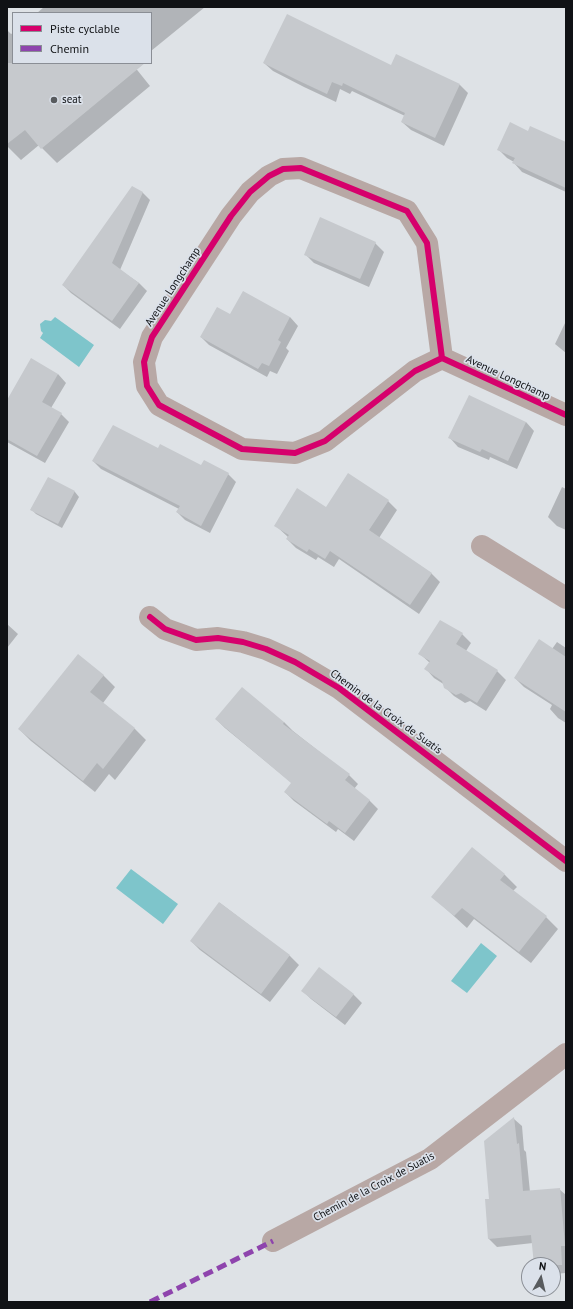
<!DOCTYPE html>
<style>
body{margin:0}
#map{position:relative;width:573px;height:1309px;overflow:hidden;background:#dee2e6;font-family:"PT Sans",sans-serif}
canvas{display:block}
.frame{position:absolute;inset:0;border:8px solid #101215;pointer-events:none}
.legend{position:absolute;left:12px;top:12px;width:140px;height:52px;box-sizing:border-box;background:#dbe1ea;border:1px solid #8a8e95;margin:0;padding:5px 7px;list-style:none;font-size:12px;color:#101215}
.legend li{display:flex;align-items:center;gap:8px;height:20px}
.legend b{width:20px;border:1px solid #8a8e95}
.north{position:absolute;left:521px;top:1257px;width:40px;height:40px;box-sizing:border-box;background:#dbe1ea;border:1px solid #8a8e95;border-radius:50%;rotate:8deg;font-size:11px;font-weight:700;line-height:16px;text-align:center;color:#101215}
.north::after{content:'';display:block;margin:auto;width:14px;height:18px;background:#585b5e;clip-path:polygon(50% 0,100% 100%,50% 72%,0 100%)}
</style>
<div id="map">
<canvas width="573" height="1309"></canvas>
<div class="frame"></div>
<ul class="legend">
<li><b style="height:5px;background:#d6006c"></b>Piste cyclable</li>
<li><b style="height:5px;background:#8e44ad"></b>Chemin</li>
</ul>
<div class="north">N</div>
</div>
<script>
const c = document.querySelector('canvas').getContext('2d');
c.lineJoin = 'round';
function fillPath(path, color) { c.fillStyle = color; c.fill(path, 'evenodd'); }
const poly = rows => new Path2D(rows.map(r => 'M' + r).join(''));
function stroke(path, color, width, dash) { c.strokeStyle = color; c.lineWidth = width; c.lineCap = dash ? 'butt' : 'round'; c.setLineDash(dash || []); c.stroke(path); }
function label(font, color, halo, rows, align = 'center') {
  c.font = font + ' "PT Sans",sans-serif'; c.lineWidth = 3.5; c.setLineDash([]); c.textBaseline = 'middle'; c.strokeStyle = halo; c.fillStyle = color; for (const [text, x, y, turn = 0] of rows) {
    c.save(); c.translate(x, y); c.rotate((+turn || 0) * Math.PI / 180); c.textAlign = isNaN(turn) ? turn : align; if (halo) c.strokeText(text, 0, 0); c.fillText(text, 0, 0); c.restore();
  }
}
const water = poly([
 [55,317,94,345,79,367,40,338,43,333,41,331,40,324,45,320,51,321],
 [131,869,178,904,163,924,116,888],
 [481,943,497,956,467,993,451,981]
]);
const shadow = poly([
 [44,7,205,7,151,51,151,13,37,13],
 [7,30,11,34,13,33,13,63,137,63,134,66,150,86,57,163,39,145,21,160,7,146],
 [264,63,391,66,460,85,468,93,444,146,411,130,402,122,405,116,352,91,350,94,340,89,336,102,304,87,273,71],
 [566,144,566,192,522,172,514,163,514,162,507,158,499,150],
 [142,192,150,200,120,270,139,283,147,291,120,329,71,293,63,285],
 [375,243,384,252,369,287,314,263,305,254],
 [230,315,290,317,298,326,286,348,289,351,277,374,270,371,267,377,209,345,201,337],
 [566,321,566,353,555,344],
 [58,374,66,383,51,408,61,414,69,422,45,463,7,442,7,402],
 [526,422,534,431,517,469,490,457,489,460,458,447,450,438],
 [159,450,202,466,228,474,236,482,210,533,185,520,177,512,179,509,101,469,93,461],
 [49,478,75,492,79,497,62,528,36,514,31,509],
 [562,487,566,489,566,530,557,526,548,517],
 [388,501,397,510,379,538,431,573,440,582,419,614,339,559,334,567,318,557,316,560,296,548,287,539,288,537,275,525,326,509],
 [7,624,18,634,7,648],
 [462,634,471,643,466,651,497,671,506,680,486,711,470,701,465,703,454,696,445,687,445,685,434,678,426,669,430,663,420,654],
 [557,642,566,648,566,723,558,718,550,709,552,705,524,687,515,678,552,649],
 [103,675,115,687,103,703,135,729,146,740,115,780,109,774,95,792,31,741,19,729],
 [216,719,284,722,293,731,349,775,358,784,354,789,369,800,378,809,354,841,338,829,336,832,294,801,285,792,292,783,225,728],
 [472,848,505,875,517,887,513,891,546,917,558,929,531,963,474,919,467,928,433,897],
 [220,903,290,956,299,965,270,1002,200,950,191,941],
 [302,990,353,994,362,1003,345,1025,311,999],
 [514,1119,522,1126,524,1150,526,1152,530,1192,559,1189,566,1195,566,1273,553,1274,553,1265,535,1265,533,1243,497,1247,489,1239,490,1200,485,1141]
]);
const building = poly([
 [287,14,391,65,396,54,460,84,435,138,401,122,405,113,343,83,342,86,332,82,327,94,295,79,263,63],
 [7,63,145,63,41,149,25,130,7,144],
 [510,122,528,131,530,126,566,142,566,188,512,163,515,158,497,150],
 [132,186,143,192,112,263,139,283,112,321,62,285],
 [320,217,376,242,360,279,304,255],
 [243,291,290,317,278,340,281,342,269,366,262,363,258,369,200,337,217,307,230,314],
 [31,358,58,374,42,402,62,413,37,456,7,439,7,400],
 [469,395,526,422,508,461,482,449,480,452,448,438],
 [113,425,158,448,160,444,201,465,204,460,229,473,201,526,176,512,180,506,92,461],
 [348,473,389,500,369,530,432,573,410,605,330,551,325,559,309,549,307,552,286,539,289,535,274,526,297,488,326,507],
 [48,477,75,491,58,524,30,510],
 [440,620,463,633,456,644,498,670,477,703,461,693,456,695,444,688,442,681,424,669,430,661,418,654],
 [539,639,566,657,566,712,514,678],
 [78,654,104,675,90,692,135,728,103,769,97,763,83,781,18,729],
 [242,687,284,722,283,724,350,774,345,780,370,800,345,833,329,821,327,824,284,792,291,783,215,719],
 [472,847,505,874,500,880,547,916,519,952,462,908,454,916,431,897],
 [219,902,290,955,261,994,190,941],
 [319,967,354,994,336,1017,301,991],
 [514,1117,517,1144,519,1143,523,1191,560,1188,565,1246,561,1246,562,1265,534,1265,531,1235,488,1239,485,1199,489,1199,484,1141]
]);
const minor = poly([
 [442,358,427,243,407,211,301,168,283,169,269,176,250,192,231,216,152,337,144,362,147,386,159,405,242,449,295,453,325,441,415,371,442,358,566,415],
 [482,546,566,598],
 [150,617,165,629,196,640,218,638,243,642,266,649,295,662,339,688,566,861],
 [273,1241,430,1159,566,1054]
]);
const quiet = poly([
 [150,1302,273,1241]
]);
const cycleway = poly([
 [442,358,427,243,407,211,301,168,283,169,269,176,250,192,231,216,152,337,144,362,147,386,159,405,242,449,295,453,325,441,415,371,442,358,566,415],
 [150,617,165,629,196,640,218,638,243,642,266,649,295,662,339,688,566,861]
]);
const markers = [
 [54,100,4,"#585b5e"]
];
const poiNames = [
 ["seat",62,100]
];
const streetNames = [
 ["Avenue Longchamp",173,287,-57],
 ["Avenue Longchamp",508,378,25],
 ["Chemin de la Croix de Suatis",386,712,36],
 ["Chemin de la Croix de Suatis",374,1187,-28]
];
fillPath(water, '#7ec5cb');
fillPath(shadow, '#0003');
fillPath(building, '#c6c9cd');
stroke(minor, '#b8a8a5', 22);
stroke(quiet, '#8e44ad', 5, [10, 5]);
stroke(cycleway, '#d6006c', 6);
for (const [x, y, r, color] of markers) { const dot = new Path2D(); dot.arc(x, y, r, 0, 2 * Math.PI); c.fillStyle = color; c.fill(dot); stroke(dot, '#dbe1ea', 1.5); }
label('11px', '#101215', '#dbe1ea', poiNames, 'left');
label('11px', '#101215', '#dbe1ea', streetNames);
</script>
